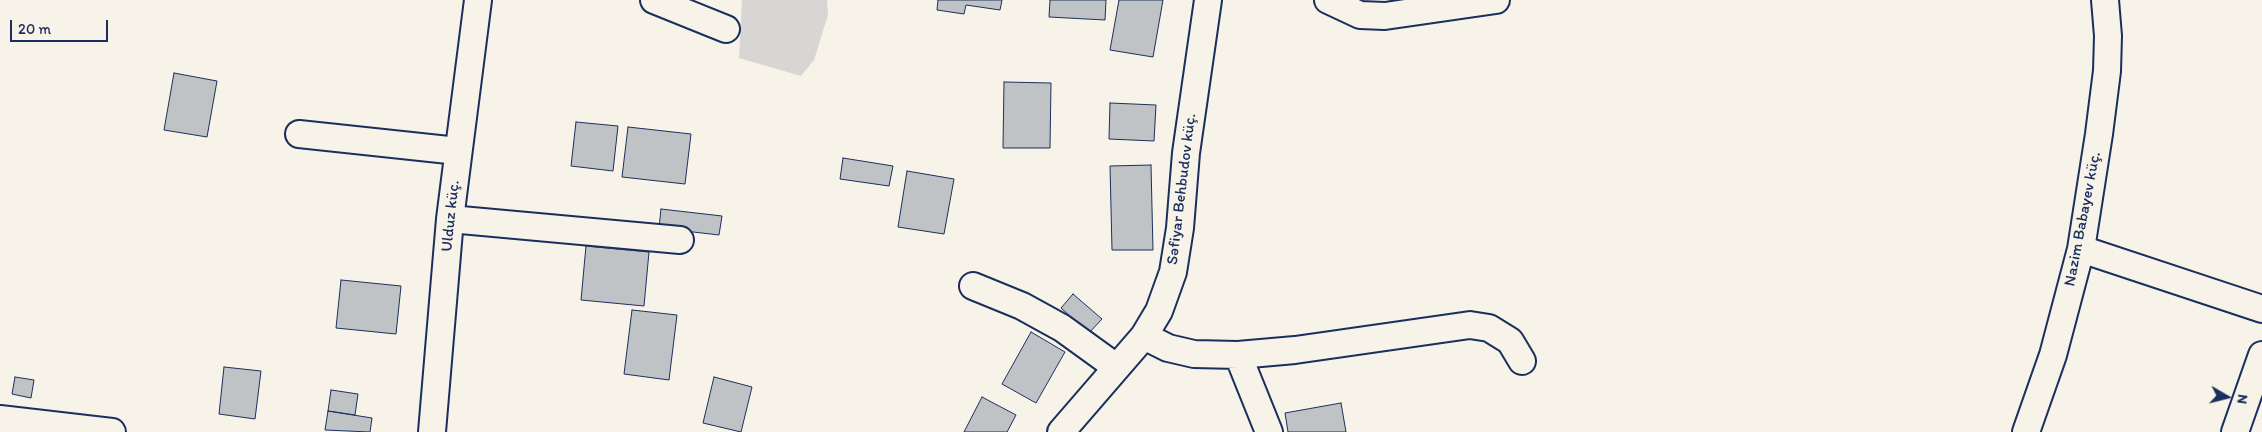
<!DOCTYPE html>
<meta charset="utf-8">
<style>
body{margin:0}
#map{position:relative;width:2262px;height:432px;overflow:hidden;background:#f7f3e8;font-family:Itim,sans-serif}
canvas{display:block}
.north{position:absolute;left:2202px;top:372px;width:50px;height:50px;-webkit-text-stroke:4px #f7f3e8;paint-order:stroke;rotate:98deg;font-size:14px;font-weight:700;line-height:20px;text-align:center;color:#1b2f5e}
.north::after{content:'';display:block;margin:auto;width:18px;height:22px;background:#1b2f5e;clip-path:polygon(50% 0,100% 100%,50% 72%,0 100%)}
.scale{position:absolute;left:10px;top:20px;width:98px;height:22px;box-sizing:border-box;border:2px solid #1b2f5e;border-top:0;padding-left:6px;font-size:15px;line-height:18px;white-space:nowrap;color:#1b2f5e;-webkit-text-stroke:4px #f7f3e8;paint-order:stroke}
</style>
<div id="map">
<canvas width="2262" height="432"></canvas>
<div class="north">N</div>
<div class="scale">20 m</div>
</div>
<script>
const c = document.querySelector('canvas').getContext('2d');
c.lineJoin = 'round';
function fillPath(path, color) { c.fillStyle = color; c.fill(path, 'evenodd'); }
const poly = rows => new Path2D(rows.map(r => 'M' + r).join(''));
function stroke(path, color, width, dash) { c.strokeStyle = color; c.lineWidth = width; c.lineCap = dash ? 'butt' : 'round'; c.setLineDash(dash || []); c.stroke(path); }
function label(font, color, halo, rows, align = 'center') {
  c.font = font + ' Itim,sans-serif'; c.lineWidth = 4.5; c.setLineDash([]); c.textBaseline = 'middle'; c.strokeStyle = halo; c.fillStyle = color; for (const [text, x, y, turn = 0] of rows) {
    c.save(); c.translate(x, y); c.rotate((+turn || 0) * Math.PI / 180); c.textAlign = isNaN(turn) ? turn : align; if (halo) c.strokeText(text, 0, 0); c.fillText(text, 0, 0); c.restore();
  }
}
const green = poly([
 [742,0,827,0,828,15,814,60,801,76,739,58]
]);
const building = poly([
 [938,0,1002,0,1000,10,966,5,964,14,937,10,938,0],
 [1050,0,1106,0,1105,20,1049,17,1050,0],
 [1119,0,1163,0,1153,57,1110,50,1119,0],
 [174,73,217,81,207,137,164,130,174,73],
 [1004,82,1051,83,1050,148,1003,148,1004,82],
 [1110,103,1156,105,1154,141,1109,139,1110,103],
 [576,122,618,126,613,171,571,166,576,122],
 [628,127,691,134,685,184,622,177,628,127],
 [843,158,893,166,889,186,840,179,843,158],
 [1151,165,1153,250,1112,250,1110,166,1151,165],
 [907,171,954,179,944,234,898,227,907,171],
 [661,209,722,216,719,235,659,228,661,209],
 [586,246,649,252,644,306,581,300,586,246],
 [341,280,401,286,396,334,336,328,341,280],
 [1073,294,1102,319,1089,333,1061,308,1073,294],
 [632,310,677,315,669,380,624,374,632,310],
 [1031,332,1065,352,1036,403,1002,384,1031,332],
 [224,367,261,371,255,419,219,414,224,367],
 [15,377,34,380,31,398,12,394,15,377],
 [714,377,752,387,741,432,703,423,714,377],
 [331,390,358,394,355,415,328,411,331,390],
 [982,397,1016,415,1007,432,964,432,982,397],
 [1341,403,1346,432,1288,432,1285,413,1341,403],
 [328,411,372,418,370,432,325,430,328,411]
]);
const minor = poly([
 [654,0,726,29],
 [1328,0,1360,15,1385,16,1496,0],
 [299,134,458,151],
 [450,219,680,240],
 [2081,249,2262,309],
 [973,286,1022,306,1062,328,1116,367],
 [1144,336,1168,348,1194,354,1238,355,1295,350,1470,325,1489,328,1510,341,1522,361],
 [1238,355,1269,432],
 [0,419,112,432],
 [432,432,450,219,478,0],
 [1061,432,1144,336,1159,311,1173,272,1180,228,1186,153,1208,0],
 [2026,432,2053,355,2081,249,2099,134,2107,71,2108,36,2105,0],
 [2235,432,2262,355]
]);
const streetNames = [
 ["Səfiyar Behbudov küç.",1182,189,-83],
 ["Ulduz küç.",451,216,-84],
 ["Nazim Babayev küç.",2083,219,-79]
];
fillPath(green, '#d7d6d4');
fillPath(building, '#c0c3c5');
stroke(building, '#1b2f5e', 1);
stroke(minor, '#1b2f5e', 30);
stroke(minor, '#f7f3e8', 26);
label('16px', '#1b2f5e', '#f7f3e8', streetNames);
</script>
